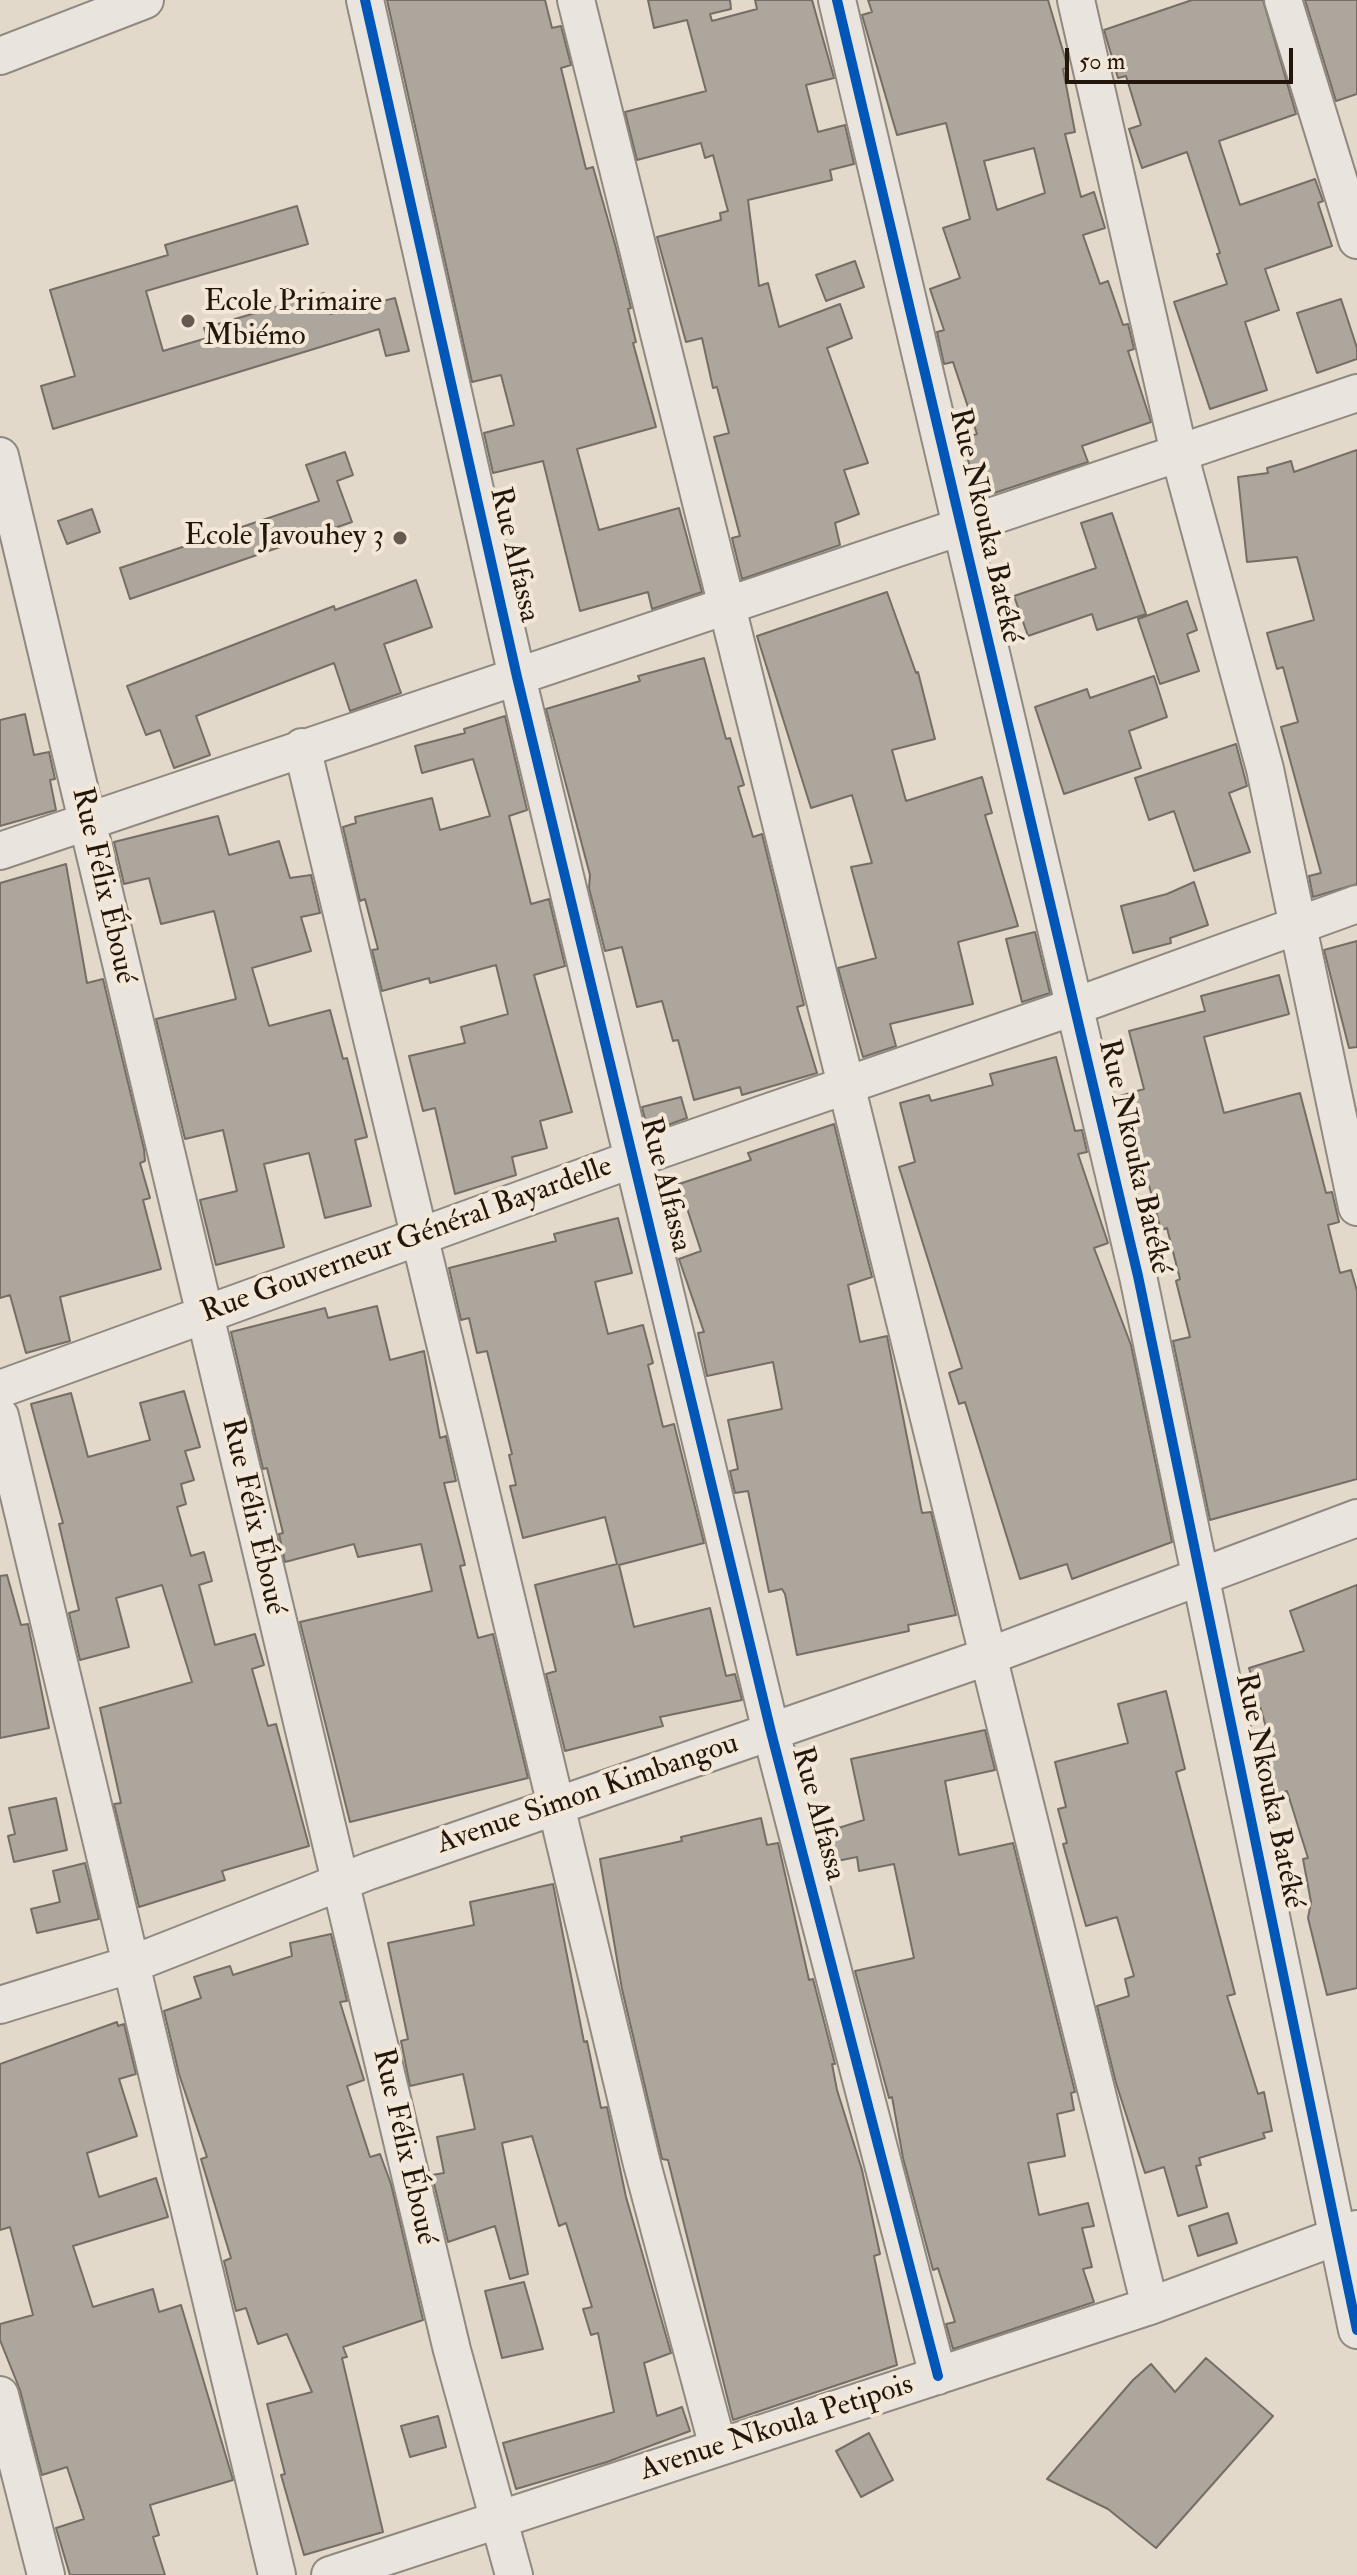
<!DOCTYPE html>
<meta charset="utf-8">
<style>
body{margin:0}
#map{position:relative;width:1357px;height:2575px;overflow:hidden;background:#e3d9cb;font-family:"IM FELL Double Pica",serif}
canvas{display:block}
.scale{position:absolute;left:1065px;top:48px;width:228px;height:36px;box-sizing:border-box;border:4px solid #23160d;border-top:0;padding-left:10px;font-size:24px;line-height:28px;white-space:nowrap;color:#23160d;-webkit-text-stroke:6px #f3e8d7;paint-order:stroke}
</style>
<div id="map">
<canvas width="1357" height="2575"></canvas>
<div class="scale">50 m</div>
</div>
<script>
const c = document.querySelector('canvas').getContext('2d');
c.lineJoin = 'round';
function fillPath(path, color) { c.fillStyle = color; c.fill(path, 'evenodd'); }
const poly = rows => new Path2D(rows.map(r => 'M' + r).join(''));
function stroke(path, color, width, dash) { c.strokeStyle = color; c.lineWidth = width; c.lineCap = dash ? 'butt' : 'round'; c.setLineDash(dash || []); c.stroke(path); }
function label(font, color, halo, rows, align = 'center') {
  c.font = font + ' "IM FELL Double Pica",serif'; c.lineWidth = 8; c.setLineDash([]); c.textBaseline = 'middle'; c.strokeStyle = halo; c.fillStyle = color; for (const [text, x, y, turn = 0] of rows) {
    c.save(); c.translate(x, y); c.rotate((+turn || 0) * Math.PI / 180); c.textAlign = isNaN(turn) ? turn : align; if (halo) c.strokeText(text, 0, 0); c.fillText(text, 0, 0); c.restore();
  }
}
const building = poly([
 [387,0,545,0,552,28,561,26,571,65,561,68,586,169,593,167,616,248,631,308,628,309,636,342,633,343,656,427,577,449,599,530,679,508,702,592,652,609,648,592,580,611,543,461,493,473,484,433,514,425,501,375,472,382,387,0],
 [648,0,730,0,731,9,710,14,712,21,757,9,755,0,812,0,834,78,806,85,818,132,845,125,854,164,830,170,832,180,748,200,759,286,768,283,779,327,840,304,852,338,827,348,868,463,844,470,859,514,835,523,840,545,742,579,732,538,740,536,714,437,729,433,717,387,713,388,702,338,686,342,657,237,721,220,720,213,728,211,713,155,705,158,701,143,637,160,625,112,706,91,687,20,654,28,648,0],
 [868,0,1048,0,1068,68,1063,69,1075,132,1065,134,1081,197,1094,192,1105,228,1083,235,1100,284,1108,281,1123,325,1128,324,1134,349,1128,351,1151,422,1082,446,1088,462,979,498,962,439,977,434,953,362,944,364,937,332,944,330,930,289,960,278,943,228,970,219,946,123,897,135,862,15,872,12,868,0],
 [1034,148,1045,193,997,210,984,161,1034,148],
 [1192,0,1263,0,1296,114,1219,141,1240,205,1315,179,1323,201,1318,203,1332,246,1265,269,1279,310,1245,322,1267,390,1210,409,1174,302,1227,284,1217,254,1220,253,1187,152,1142,168,1129,129,1141,125,1126,76,1118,78,1104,30,1192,0],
 [1305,0,1357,0,1357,94,1336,101,1305,0],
 [297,206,308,244,146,291,163,351,207,338,204,328,324,293,330,314,395,298,409,351,386,356,379,329,53,429,41,386,75,376,50,290,168,255,165,245,297,206],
 [855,261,864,287,826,301,816,275,855,261],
 [1341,299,1357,348,1357,359,1317,373,1297,313,1341,299],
 [1357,450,1357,884,1313,897,1309,876,1321,873,1281,727,1298,722,1283,667,1277,669,1267,633,1314,620,1297,557,1247,562,1238,477,1268,473,1267,468,1291,461,1294,472,1357,450],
 [345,452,353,475,337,481,352,522,130,599,120,568,319,501,306,465,345,452],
 [92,509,100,532,67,544,58,521,92,509],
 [1112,513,1146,614,1097,630,1092,614,1028,636,1014,596,1096,568,1081,523,1112,513],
 [416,580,432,627,384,644,401,693,350,711,334,663,196,716,210,755,174,768,160,730,146,735,127,686,334,606,335,610,416,580],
 [887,592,916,673,918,672,935,739,892,750,906,801,982,777,992,813,985,815,1018,926,958,942,973,1004,890,1024,896,1046,863,1057,838,968,876,958,851,867,872,863,852,795,811,808,757,636,887,592],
 [1187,601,1197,630,1187,634,1199,671,1160,684,1138,619,1187,601],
 [704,658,726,739,730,738,744,785,738,787,753,837,762,834,804,1005,797,1007,817,1073,742,1095,740,1087,694,1100,678,1040,673,1041,662,1001,637,1007,622,947,605,951,589,888,590,875,546,709,640,681,638,676,704,658],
 [1154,676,1167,717,1129,731,1141,768,1064,794,1035,707,1087,689,1090,698,1154,676],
 [25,714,34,755,49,752,55,779,50,780,56,810,0,826,0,720,25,714],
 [505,716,527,810,509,816,531,904,549,899,565,966,534,975,572,1112,540,1121,547,1148,512,1157,516,1175,455,1194,435,1108,423,1111,409,1056,465,1043,461,1027,508,1014,496,965,430,983,429,978,382,991,372,950,378,949,365,899,360,901,343,827,356,823,355,817,432,798,440,830,490,816,473,759,422,773,415,746,465,733,464,729,505,716],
 [1236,744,1247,786,1229,793,1250,852,1194,871,1174,811,1149,820,1135,778,1236,744],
 [218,816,229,855,279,841,290,878,311,875,320,913,301,917,311,951,252,968,269,1026,330,1010,343,1059,347,1058,367,1137,355,1140,371,1206,325,1218,309,1153,264,1164,284,1247,216,1265,200,1200,237,1191,223,1130,185,1139,156,1019,236,999,214,911,161,924,149,878,124,884,114,842,218,816],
 [66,864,87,983,103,979,144,1149,145,1161,140,1163,150,1198,143,1200,161,1269,60,1297,70,1341,26,1353,10,1295,0,1298,0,883,66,864],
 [1194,882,1208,925,1170,938,1171,943,1133,953,1121,906,1167,894,1194,882],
 [1035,932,1050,993,1022,1002,1006,939,1035,932],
 [1357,941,1357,1047,1349,1048,1324,950,1357,941],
 [1279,975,1289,1014,1204,1037,1224,1113,1300,1093,1326,1193,1332,1192,1339,1222,1328,1225,1340,1273,1351,1270,1357,1291,1357,1479,1210,1520,1173,1341,1190,1337,1176,1281,1180,1279,1167,1228,1161,1230,1133,1126,1128,1127,1120,1096,1144,1089,1129,1031,1205,1011,1201,996,1279,975],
 [1056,1057,1075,1131,1082,1130,1087,1152,1078,1154,1108,1243,1094,1248,1131,1345,1172,1542,1072,1579,1067,1564,1020,1579,965,1402,959,1404,949,1373,962,1368,899,1167,915,1162,900,1103,929,1095,931,1101,993,1085,990,1074,1056,1057],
 [681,1097,687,1118,648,1132,642,1107,681,1097],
 [834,1124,872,1277,848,1285,860,1342,887,1336,922,1513,931,1512,956,1615,908,1625,909,1631,797,1655,785,1594,782,1589,769,1592,748,1491,735,1493,730,1471,738,1469,728,1420,782,1409,773,1362,707,1376,698,1333,704,1332,679,1259,701,1251,679,1184,751,1160,748,1153,834,1124],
 [618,1218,632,1273,595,1282,608,1334,643,1325,653,1363,648,1365,663,1427,674,1424,704,1543,619,1565,634,1627,710,1608,726,1676,735,1674,742,1700,660,1717,663,1726,565,1751,546,1674,556,1671,535,1585,617,1564,605,1517,523,1538,510,1486,516,1485,509,1455,512,1454,487,1351,477,1353,469,1318,461,1320,449,1268,556,1241,554,1234,618,1218],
 [377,1306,390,1360,424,1351,440,1438,446,1436,456,1481,444,1483,465,1565,460,1566,478,1638,493,1634,528,1778,350,1822,300,1622,432,1591,421,1544,358,1557,354,1544,285,1562,279,1534,283,1533,267,1468,263,1469,231,1332,325,1308,328,1318,377,1306],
 [184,1391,200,1447,185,1451,194,1480,181,1484,186,1504,177,1507,191,1556,204,1552,212,1581,199,1585,215,1645,255,1634,264,1665,252,1669,268,1726,276,1724,309,1846,222,1871,225,1880,139,1907,114,1804,121,1803,100,1708,192,1682,162,1585,116,1598,129,1647,80,1660,69,1613,79,1610,59,1524,63,1523,31,1404,71,1393,88,1457,150,1440,140,1403,184,1391],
 [7,1575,21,1625,28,1624,49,1728,0,1738,0,1576,7,1575],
 [1357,1585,1357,1988,1327,1995,1308,1918,1311,1902,1303,1859,1308,1858,1287,1791,1278,1794,1260,1737,1268,1734,1249,1668,1304,1651,1290,1611,1357,1585],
 [1166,1691,1185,1769,1176,1772,1235,1994,1227,1996,1258,2094,1264,2092,1272,2131,1263,2133,1265,2138,1199,2158,1201,2165,1196,2166,1207,2207,1178,2216,1164,2167,1145,2173,1116,2083,1097,2006,1129,1996,1125,1979,1134,1976,1117,1917,1086,1926,1063,1844,1067,1843,1058,1809,1066,1807,1055,1762,1128,1743,1118,1704,1166,1691],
 [985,1730,995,1770,945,1781,959,1855,1013,1843,1075,2092,1071,2093,1074,2110,1057,2114,1065,2156,1028,2163,1039,2215,1088,2203,1094,2226,1082,2228,1092,2267,1083,2269,1094,2302,953,2349,946,2324,955,2322,938,2268,933,2270,903,2158,892,2097,889,2098,855,1971,914,1958,894,1864,859,1871,857,1857,827,1863,819,1834,864,1820,851,1759,985,1730],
 [56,1798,67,1850,14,1862,8,1836,15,1834,9,1808,56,1798],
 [761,1818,767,1845,778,1843,809,1980,813,1979,835,2064,832,2064,837,2090,862,2170,880,2254,874,2256,897,2365,733,2420,668,2160,662,2159,622,1989,600,1859,682,1841,681,1837,761,1818],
 [85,1863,99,1919,37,1933,31,1909,60,1902,53,1871,85,1863],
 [553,1884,584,2042,587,2041,601,2108,607,2107,626,2197,671,2353,644,2363,657,2416,682,2407,690,2431,607,2462,516,2489,503,2443,614,2412,598,2333,591,2335,583,2309,592,2307,566,2223,559,2226,532,2136,502,2143,528,2274,510,2279,495,2226,448,2242,432,2175,444,2173,437,2137,475,2129,463,2074,410,2086,401,2041,408,2039,388,1943,474,1925,470,1902,553,1884],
 [331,1934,347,2001,340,2002,364,2080,347,2086,370,2157,380,2154,391,2184,423,2320,343,2347,347,2357,342,2358,383,2532,304,2555,281,2475,285,2474,267,2404,312,2392,287,2334,258,2344,246,2308,236,2311,224,2261,231,2258,201,2159,207,2157,179,2074,164,2011,201,1998,194,1977,230,1966,233,1975,292,1956,290,1943,331,1934],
 [117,2022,118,2026,124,2024,136,2074,119,2079,137,2136,87,2153,99,2197,156,2178,168,2217,73,2246,93,2307,153,2289,159,2312,181,2305,233,2480,150,2505,159,2535,153,2537,165,2575,70,2575,56,2528,84,2519,67,2467,42,2475,20,2390,0,2340,0,2324,33,2315,10,2227,0,2230,0,2064,117,2022],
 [1228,2213,1237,2243,1198,2256,1189,2226,1228,2213],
 [524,2282,543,2349,502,2358,485,2291,524,2282],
 [1206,2358,1273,2416,1156,2548,1108,2509,1047,2479,1133,2380,1151,2364,1175,2392,1206,2358],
 [438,2416,446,2447,410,2457,401,2426,438,2416],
 [869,2433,893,2480,861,2497,836,2451,869,2433]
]);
const minor = poly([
 [365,0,517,677,771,1732,938,2376],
 [576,0,1150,2306],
 [837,0,1138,1276,1357,2330],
 [1076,0,1179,453,1265,769,1357,1207],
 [1283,0,1357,240],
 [0,56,145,0],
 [0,456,452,2350,514,2575],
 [302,747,642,2164,718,2447],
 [0,851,1357,393],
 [0,1389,633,1159,1073,1007,1357,904],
 [0,1416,277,2575],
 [0,2005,132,1964,369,1871,989,1656,1357,1518],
 [0,2395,46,2575],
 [330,2575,1150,2306,1357,2229]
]);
const cycleway = poly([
 [365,0,517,677,771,1732,938,2376],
 [837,0,1138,1276,1357,2330]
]);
const markers = [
 [188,321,8,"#665a50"],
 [400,538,8,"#665a50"]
];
const poiNames = [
 ["Ecole Primaire",204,304],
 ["Mbiémo",204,338],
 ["Ecole Javouhey 3",384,538,"right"]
];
const streetNames = [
 ["Rue Nkouka Batéké",984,526,77],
 ["Rue Alfassa",513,555,77],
 ["Rue Félix Éboué",102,886,77],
 ["Rue Nkouka Batéké",1133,1157,77],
 ["Rue Alfassa",664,1185,76],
 ["Rue Gouverneur Général Bayardelle",407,1241,-20],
 ["Rue Félix Éboué",252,1517,77],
 ["Rue Nkouka Batéké",1268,1791,78],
 ["Avenue Simon Kimbangou",588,1795,-19],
 ["Rue Alfassa",817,1814,75],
 ["Rue Félix Éboué",403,2147,77],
 ["Avenue Nkoula Petipois",777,2429,-18]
];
fillPath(building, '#ada69c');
stroke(building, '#766e66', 2);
stroke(minor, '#908980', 40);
stroke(minor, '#e9e4dd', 36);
stroke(cycleway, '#0057b8', 10);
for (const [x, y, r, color] of markers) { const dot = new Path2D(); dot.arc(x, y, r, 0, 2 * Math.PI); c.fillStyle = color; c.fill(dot); stroke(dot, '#f3e8d7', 3); }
label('30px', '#23160d', '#f3e8d7', poiNames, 'left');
label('30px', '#23160d', '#f3e8d7', streetNames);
</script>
